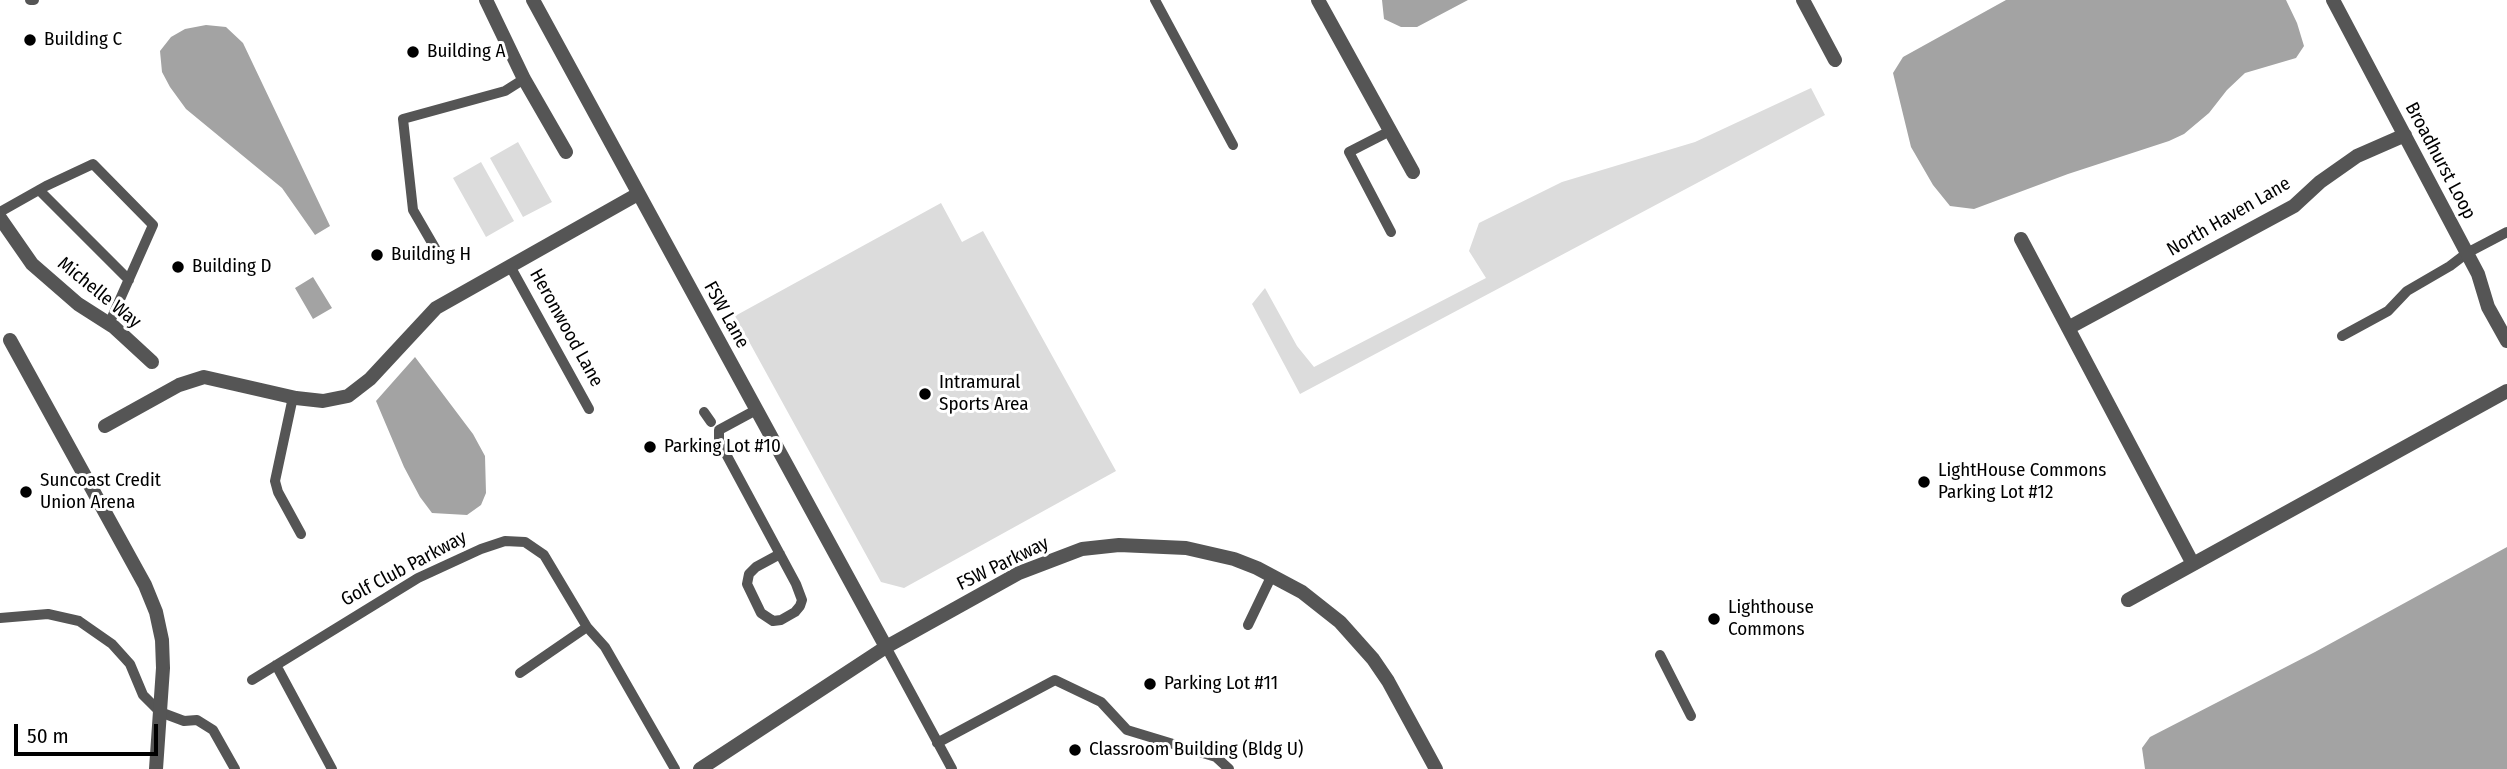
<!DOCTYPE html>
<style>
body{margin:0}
#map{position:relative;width:2507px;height:769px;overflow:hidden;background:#fff;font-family:"Fira Sans Condensed",sans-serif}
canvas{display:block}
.scale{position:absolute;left:14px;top:724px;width:144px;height:32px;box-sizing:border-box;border:4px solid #000;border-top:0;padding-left:9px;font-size:21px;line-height:24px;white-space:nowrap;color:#000;-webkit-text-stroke:5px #fff;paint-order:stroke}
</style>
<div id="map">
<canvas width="2507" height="769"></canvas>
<div class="scale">50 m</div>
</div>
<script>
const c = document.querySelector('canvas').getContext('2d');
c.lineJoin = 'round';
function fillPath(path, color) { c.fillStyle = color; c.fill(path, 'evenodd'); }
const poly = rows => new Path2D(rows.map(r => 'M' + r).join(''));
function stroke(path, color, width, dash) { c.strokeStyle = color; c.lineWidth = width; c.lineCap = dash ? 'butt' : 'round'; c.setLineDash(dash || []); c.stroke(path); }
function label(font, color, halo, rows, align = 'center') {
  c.font = font + ' "Fira Sans Condensed",sans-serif'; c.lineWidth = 6; c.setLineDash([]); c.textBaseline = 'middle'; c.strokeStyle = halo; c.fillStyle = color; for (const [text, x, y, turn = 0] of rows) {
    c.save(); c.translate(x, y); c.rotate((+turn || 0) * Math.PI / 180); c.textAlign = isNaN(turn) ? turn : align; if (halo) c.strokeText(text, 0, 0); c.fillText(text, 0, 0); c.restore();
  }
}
const green = poly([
 [1811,88,1825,115,1300,394,1252,304,1265,288,1297,346,1314,367,1486,278,1469,251,1479,223,1562,182,1695,142],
 [518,142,552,202,523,217,490,158],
 [481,162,514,221,486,237,453,178],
 [941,203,962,242,983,231,1116,471,904,588,881,582,735,316]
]);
const water = poly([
 [1382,0,1468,0,1417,27,1401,27,1384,19],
 [2006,0,2286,0,2297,23,2304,46,2296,58,2245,73,2227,90,2209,113,2184,134,2169,141,2068,174,1974,209,1950,206,1933,185,1911,147,1893,73,1903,57],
 [206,25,226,27,243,43,330,226,315,235,282,188,186,109,170,87,162,72,160,51,171,37,185,29],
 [313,277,332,308,313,319,295,288],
 [415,357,473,434,485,456,486,493,481,505,467,515,432,513,420,497,404,467,376,401],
 [2507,547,2507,769,2145,769,2142,748,2150,737,2315,652]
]);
const lane = poly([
 [30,0,34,0],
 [1155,0,1233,145],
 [1390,131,1349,152,1391,232],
 [39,190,129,280],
 [0,212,46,186,93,164,153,225,109,324],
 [435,248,413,210,403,119,505,91,524,79],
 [510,266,589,409],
 [2342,336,2388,311,2407,291,2450,266,2467,253,2507,232],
 [293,397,275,481,278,492,301,534],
 [756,410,719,430,719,441,796,584,802,600,800,606,795,612,781,620,773,621,761,613,747,584,749,574,756,567,780,554],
 [704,412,711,422],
 [0,618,48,614,79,621,112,644,130,664,143,695,160,712,184,721,197,720,213,730,235,769],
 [1248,625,1272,575],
 [886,647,952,769],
 [1660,655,1691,716],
 [276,665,332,769],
 [520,673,587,627],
 [252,680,418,578,481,549,505,541,525,542,544,555,587,627,605,647,675,769],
 [937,743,1055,680,1101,702,1127,730,1216,757,1229,769]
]);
const street = poly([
 [486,0,524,79,566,152],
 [533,0,886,647],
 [1318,0,1413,172],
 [1803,0,1835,60],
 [2333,0,2478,274,2488,307,2507,341],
 [0,218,32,264,78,304,114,327,152,362],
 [2021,239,2193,564],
 [2068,328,2294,206,2320,182,2357,156,2405,135],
 [10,340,145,585,156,612,162,640,163,668,156,769],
 [105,426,179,385,204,377,296,398,323,401,348,396,370,379,436,308,638,194],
 [2128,600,2507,391],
 [700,769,886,647,1019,573,1082,549,1119,545,1186,548,1234,559,1257,568,1302,592,1340,622,1373,659,1388,681,1436,769]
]);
const markers = [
 [30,40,7,"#000"],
 [413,52,7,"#000"],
 [377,255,7,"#000"],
 [178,267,7,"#000"],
 [925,394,7,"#000"],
 [650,447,7,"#000"],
 [1924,482,7,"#000"],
 [26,492,7,"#000"],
 [1714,619,7,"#000"],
 [1150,684,7,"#000"],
 [1075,750,7,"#000"]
];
const poiNames = [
 ["Building C",44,40],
 ["Building A",427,52],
 ["Building H",391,255],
 ["Building D",192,267],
 ["Intramural",939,383],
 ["Sports Area",939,405],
 ["Parking Lot #10",664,447],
 ["LightHouse Commons",1938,471],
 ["Parking Lot #12",1938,493],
 ["Suncoast Credit",40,481],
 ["Union Arena",40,503],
 ["Lighthouse",1728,608],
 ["Commons",1728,630],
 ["Parking Lot #11",1164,684],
 ["Classroom Building (Bldg U)",1089,750]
];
const streetNames = [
 ["Broadhurst Loop",2440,161,62],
 ["North Haven Lane",2229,217,-30],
 ["Michelle Way",99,293,39],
 ["FSW Lane",726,315,61],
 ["Heronwood Lane",566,328,61],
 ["FSW Parkway",1003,564,-26],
 ["Golf Club Parkway",404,569,-28]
];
fillPath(green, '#dcdcdc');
fillPath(water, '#a3a3a3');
stroke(lane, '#555', 10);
stroke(street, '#555', 14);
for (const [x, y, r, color] of markers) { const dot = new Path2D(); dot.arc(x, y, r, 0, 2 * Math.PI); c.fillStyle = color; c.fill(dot); stroke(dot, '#fff', 2.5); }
label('19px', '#000', '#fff', poiNames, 'left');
label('19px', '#000', '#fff', streetNames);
</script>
